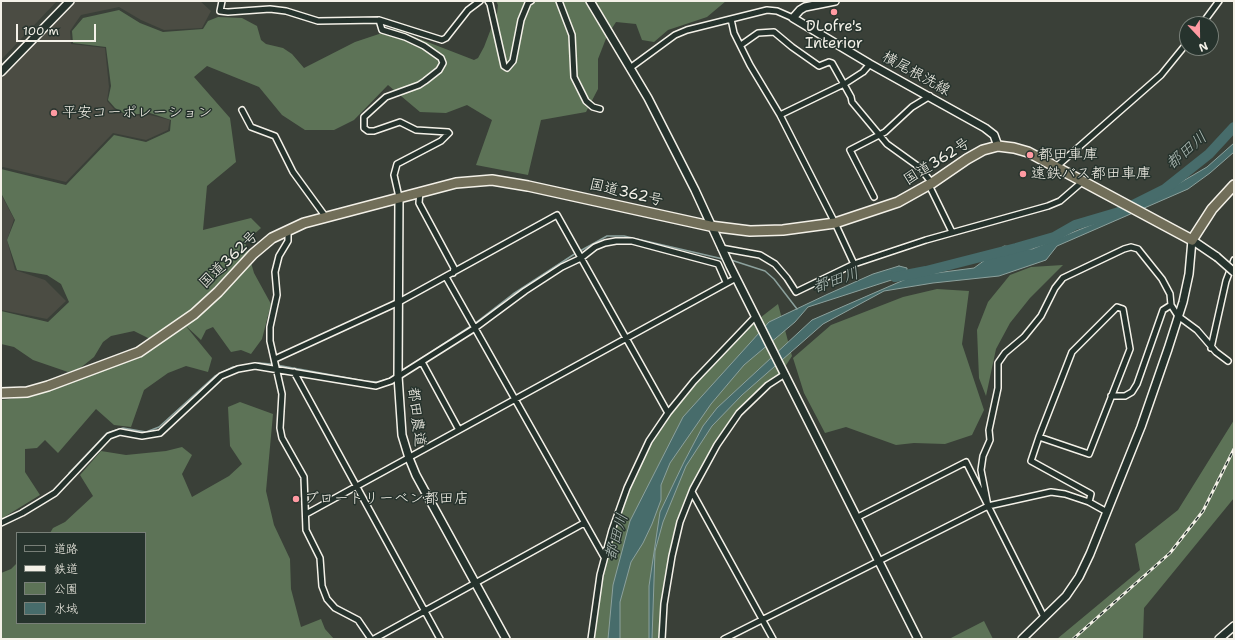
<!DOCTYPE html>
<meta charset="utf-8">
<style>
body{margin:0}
#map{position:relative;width:1235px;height:640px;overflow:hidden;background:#3a4038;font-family:"Shantell Sans","Klee One",sans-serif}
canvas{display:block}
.frame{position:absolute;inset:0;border:2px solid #f4f1e8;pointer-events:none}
.legend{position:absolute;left:16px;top:532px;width:130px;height:92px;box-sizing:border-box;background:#26332d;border:1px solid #787f78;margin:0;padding:5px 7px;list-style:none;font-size:12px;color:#f4f1e8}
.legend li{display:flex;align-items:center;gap:8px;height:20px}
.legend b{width:20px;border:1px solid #787f78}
.north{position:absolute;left:1179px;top:16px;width:40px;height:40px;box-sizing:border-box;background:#26332d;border:1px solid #787f78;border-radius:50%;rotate:158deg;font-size:11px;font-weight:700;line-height:16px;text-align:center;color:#f4f1e8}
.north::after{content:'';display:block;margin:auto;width:14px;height:18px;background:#ff9aa2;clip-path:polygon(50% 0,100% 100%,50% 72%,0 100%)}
.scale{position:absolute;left:16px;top:24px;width:80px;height:18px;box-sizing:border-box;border:2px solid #f4f1e8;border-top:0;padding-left:5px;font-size:12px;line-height:14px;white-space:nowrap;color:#f4f1e8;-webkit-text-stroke:3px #26332d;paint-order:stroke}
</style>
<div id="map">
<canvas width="1235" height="640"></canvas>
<div class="frame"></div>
<ul class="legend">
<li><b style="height:5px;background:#26332d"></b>道路</li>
<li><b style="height:5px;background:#f4f1e8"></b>鉄道</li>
<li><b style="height:11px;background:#5d7357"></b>公園</li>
<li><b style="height:11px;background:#476c6b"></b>水域</li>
</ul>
<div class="north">N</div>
<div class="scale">100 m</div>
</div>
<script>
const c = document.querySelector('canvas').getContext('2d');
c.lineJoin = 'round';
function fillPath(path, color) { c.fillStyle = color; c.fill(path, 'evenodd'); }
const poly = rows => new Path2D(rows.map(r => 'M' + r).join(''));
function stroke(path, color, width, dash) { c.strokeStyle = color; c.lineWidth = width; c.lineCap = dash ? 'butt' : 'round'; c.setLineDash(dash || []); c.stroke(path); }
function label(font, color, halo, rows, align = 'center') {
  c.font = font + ' "Shantell Sans","Klee One",sans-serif'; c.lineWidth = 3; c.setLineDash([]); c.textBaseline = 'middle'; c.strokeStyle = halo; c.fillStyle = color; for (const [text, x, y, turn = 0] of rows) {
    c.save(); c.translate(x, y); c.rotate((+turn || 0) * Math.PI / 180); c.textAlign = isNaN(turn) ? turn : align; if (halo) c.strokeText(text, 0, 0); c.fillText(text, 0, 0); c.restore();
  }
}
const built = poly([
 [1,1,57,1,1,60],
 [75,1,200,1,211,11,202,28,164,30,141,20,119,7,81,15,70,31,71,44,105,48,109,87,107,101,114,109,127,116,150,115,170,120,168,130,146,140,113,133,66,182,3,167,1,168,1,76],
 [1,194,14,219,7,240,15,270,45,280,66,301,47,319,1,310]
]);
const green = poly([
 [496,1,726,1,707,17,668,30,654,42,642,40,636,24,616,22,607,36,598,59,598,89,586,112,541,120,528,175,476,165,492,120,467,105,446,113,420,112,388,85,354,120,334,130,305,130,282,115,259,87,207,66,194,77,230,118,236,162,207,186,203,230,251,218,261,228,245,242,254,273,271,304,262,339,251,354,241,350,231,352,213,327,206,330,201,340,185,325,212,358,208,372,186,366,168,373,144,390,131,427,114,425,96,409,58,453,45,440,37,448,25,449,25,472,40,495,1,519,1,400,34,396,90,375,141,353,167,329,150,339,134,331,111,336,103,342,94,357,79,369,68,372,33,360,14,347,1,344,1,311,48,322,69,302,61,284,47,275,17,270,7,240,15,220,1,193,1,169,66,185,114,135,146,142,170,131,171,120,150,113,127,115,115,108,108,100,111,86,106,47,73,43,72,31,83,18,119,10,140,23,163,32,203,29,208,21,218,17,242,18,257,26,261,40,266,44,283,48,292,54,304,68,355,42,394,29,474,60,478,58,484,47,497,13,498,5],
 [1063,265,1030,298,1010,323,996,349,986,396,979,378,977,330,988,302,1010,275,1031,267],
 [937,289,969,291,962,344,984,410,972,435,945,444,914,443,896,445,846,427,825,433,804,393,793,358,831,325,903,297],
 [778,304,792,356,783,370,726,427,688,492,672,539,664,598,663,639,593,639,594,623,608,554,628,493,644,457,673,408,718,357,752,324],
 [240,402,273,414,266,491,274,525,290,559,291,589,301,627,321,619,325,629,334,639,1,639,1,573,11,569,17,563,17,623,145,623,145,533,50,533,53,528,65,522,93,496,80,475,101,451,126,455,166,451,182,447,192,455,182,474,192,497,229,476,242,464,230,446,228,407],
 [1234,420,1234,498,1144,608,1143,639,1057,639,1140,570,1135,544,1178,510],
 [984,621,993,639,949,639]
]);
const water = poly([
 [1234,143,1234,152,1210,173,1188,189,1057,246,1046,260,999,276,933,283,884,291,823,324,742,395,712,426,686,466,663,522,655,551,652,639,649,639,649,586,660,512,684,462,703,426,717,408,812,320,913,276,974,268,1004,246,1032,249,1147,202,1207,167,1234,143],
 [899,266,907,268,907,275,808,307,795,322,744,365,711,404,670,463,661,485,661,500,652,524,643,543,631,562,620,602,620,639,608,639,613,585,630,521,683,417,769,322,828,294,873,274,899,266]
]);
const stream = poly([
 [580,251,607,236,624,236,723,259],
 [731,260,765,271,774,279,797,309],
 [474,324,513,294,576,253],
 [402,371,471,326],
 [69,473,107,433,123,428,146,432,159,427,215,376,233,367,259,363,271,364,365,381,377,382,391,378]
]);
const river = poly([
 [895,277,926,271,1016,248,1054,237,1075,225,1119,212,1165,189,1209,154,1234,127]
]);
const street = poly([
 [222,1,220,11,228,12,270,9,286,11,318,21,379,20,442,40,446,38,468,10,480,1],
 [488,1,490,4,504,66,507,68,513,61,521,20,528,3,531,1],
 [559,1,572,35,574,77,586,101,593,107,600,109],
 [731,19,734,33,750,65,780,115,835,223,854,264],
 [379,20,382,30,405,37,424,46,441,58,443,63,439,70,425,81,419,85,386,97,364,117,364,128,368,131,374,131,400,122,416,130,448,132,449,133,441,141,397,164,394,175,399,197],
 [1202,24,1219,1],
 [741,45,758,33,774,32,792,47,819,66,829,62,832,63,851,97,852,102,887,144,919,167,932,183],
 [630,68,675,35,687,30,767,10,777,11,793,18],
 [242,110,251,127,275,136,293,172,325,216],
 [780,115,846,83,863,72,870,64],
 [1056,167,1161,75,1187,43],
 [929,185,952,232],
 [420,191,419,203,454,268,453,273],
 [874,197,850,150,885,132,912,107,930,96],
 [288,230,288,241,279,256,275,272,277,295,270,327,270,341,282,394,280,428,282,438,304,477,306,530,320,558,322,586,327,599,335,608,358,620,371,639],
 [721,248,760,255,775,264,787,278,796,292,854,264,926,240,1048,206,1060,201,1082,182],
 [446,277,604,557],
 [1211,348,1226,281,1234,260],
 [275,359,399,302,557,215,668,413],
 [422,362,459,430],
 [294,372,440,639],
 [1111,396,1125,396,1132,392,1137,384,1163,310,1171,305],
 [1039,437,1089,454,1130,349,1123,309,1117,307,1072,352,1039,437,1031,461,1091,494,1089,502],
 [692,492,773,639],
 [988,506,981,470,983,456,990,440,989,430,998,388,998,363,1005,353,1024,337,1041,316,1055,288,1063,278,1124,249,1131,247,1138,249,1162,279,1170,294,1171,305,1178,316,1197,330,1216,352,1228,361],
 [306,514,736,278],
 [858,517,966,462,1044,617],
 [1,523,22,513,55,493,109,436,120,432,142,436,160,433,221,376,238,369,255,366,376,386,391,381,475,328,525,291,562,267,581,258,595,247,605,243,616,241,632,241,718,264,726,282],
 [374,639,584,523],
 [591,639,600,575,612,530,627,488,649,441,668,413,694,381,755,317],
 [662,639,664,604,672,556,680,522,693,489,717,445,739,413,768,385,785,374],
 [724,639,988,506,1051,492,1065,494,1089,502,1107,512]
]);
const secondary = poly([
 [590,1,648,98,695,190,730,266,918,639],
 [835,1,805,7,800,10,793,18,870,64,985,128,994,135,998,146],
 [1,72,70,1],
 [399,197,398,376,402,435,409,458,416,475,506,639],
 [1022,639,1066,596,1079,577,1090,554,1141,427,1168,349,1183,302,1189,274,1192,240,1217,257],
 [1219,639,1234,626]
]);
const highway = poly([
 [1,393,27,392,48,386,139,352,194,314,218,292,253,254,272,238,304,223,456,183,492,180,528,186,710,226,750,231,783,230,835,223,898,202,932,183,967,159,983,150,998,146,1014,148,1028,152,1192,240,1212,209,1234,185]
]);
const rail = poly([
 [1073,639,1170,553,1203,511,1234,449]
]);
const secondaryBridge = poly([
 [1217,257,1234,272]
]);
const markers = [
 [834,12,4,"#ff9aa2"],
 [54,113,4,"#ff9aa2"],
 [1030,155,4,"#ff9aa2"],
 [1023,174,4,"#ff9aa2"],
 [296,499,4,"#ff9aa2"]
];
const poiNames = [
 ["DLofre's",834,27,"center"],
 ["Interior",834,44,"center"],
 ["平安コーポレーション",62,113],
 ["都田車庫",1038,155],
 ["遠鉄バス都田車庫",1031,174],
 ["ブロートリーベン都田店",304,499]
];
const streetNames = [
 ["横尾根洗線",916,74,29],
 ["国道362号",937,162,-32],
 ["国道362号",626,193,13],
 ["国道362号",229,260,-44],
 ["都田農道",416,417,83]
];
const waterNames = [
 ["都田川",1187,151,-41],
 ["都田川",836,281,-19],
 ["都田川",617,537,-74]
];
fillPath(built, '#4b4c43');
fillPath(green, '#5d7357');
fillPath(water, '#476c6b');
stroke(water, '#8ca19d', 1);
stroke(stream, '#8ca19d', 1.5);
stroke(river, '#476c6b', 10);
stroke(street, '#f4f1e8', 8);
stroke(secondary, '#f4f1e8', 10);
stroke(highway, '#f4f1e8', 12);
stroke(street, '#26332d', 5);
stroke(secondary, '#26332d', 7);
stroke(highway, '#716e59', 9);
stroke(rail, '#f4f1e8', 3);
stroke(rail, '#26332d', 1.5, [4.5]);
stroke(secondaryBridge, '#f4f1e8', 10, []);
stroke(secondaryBridge, '#26332d', 7);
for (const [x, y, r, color] of markers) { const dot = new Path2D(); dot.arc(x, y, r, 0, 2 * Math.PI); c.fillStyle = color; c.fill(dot); stroke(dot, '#26332d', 1.5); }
label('15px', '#f4f1e8', '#26332d', poiNames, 'left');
label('15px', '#f4f1e8', '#26332d', streetNames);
label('italic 16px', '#afbcb6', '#26332d', waterNames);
</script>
